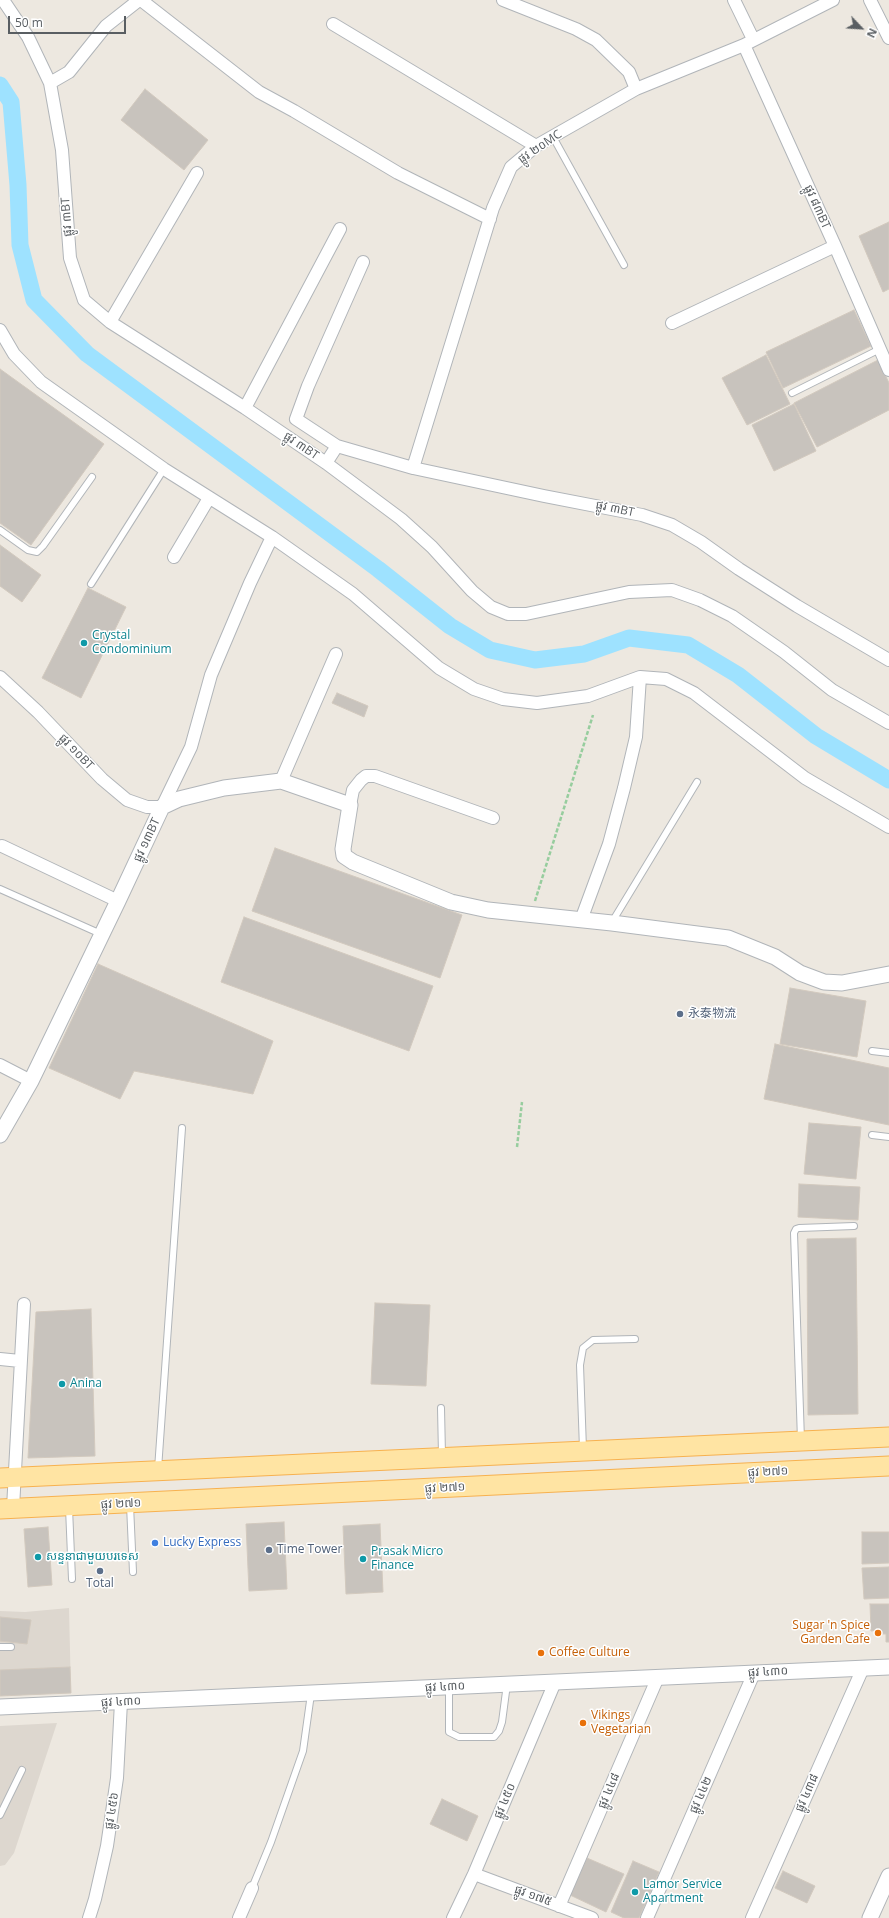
<!DOCTYPE html>
<meta charset="utf-8">
<style>
body{margin:0}
#map{position:relative;width:889px;height:1918px;overflow:hidden;background:#ede8e0;font-family:"Open Sans",sans-serif}
canvas{display:block}
.north{position:absolute;left:841px;top:8px;width:40px;height:40px;-webkit-text-stroke:3px #fff;paint-order:stroke;rotate:115deg;font-size:11px;font-weight:700;line-height:16px;text-align:center;color:#595e62}
.north::after{content:'';display:block;margin:auto;width:14px;height:18px;background:#595e62;clip-path:polygon(50% 0,100% 100%,50% 72%,0 100%)}
.scale{position:absolute;left:8px;top:16px;width:118px;height:18px;box-sizing:border-box;border:2px solid #595e62;border-top:0;padding-left:5px;font-size:12px;line-height:14px;white-space:nowrap;color:#595e62;-webkit-text-stroke:3px #fff;paint-order:stroke}
</style>
<div id="map">
<canvas width="889" height="1918"></canvas>
<div class="north">N</div>
<div class="scale">50 m</div>
</div>
<script>
const c = document.querySelector('canvas').getContext('2d');
c.lineJoin = 'round';
function fillPath(path, color) { c.fillStyle = color; c.fill(path, 'evenodd'); }
const poly = rows => new Path2D(rows.map(r => 'M' + r).join(''));
function stroke(path, color, width, dash) { c.strokeStyle = color; c.lineWidth = width; c.lineCap = dash ? 'butt' : 'round'; c.setLineDash(dash || []); c.stroke(path); }
function label(font, color, halo, rows, align = 'center') {
  c.font = font + ' "Open Sans","Noto Sans SC","Noto Sans Khmer",sans-serif'; c.lineWidth = 3; c.setLineDash([]); c.textBaseline = 'middle'; c.strokeStyle = halo; c.fillStyle = color; for (const [text, x, y, turn = 0] of rows) {
    c.save(); c.translate(x, y); c.rotate((+turn || 0) * Math.PI / 180); c.textAlign = isNaN(turn) ? turn : align; if (halo) c.strokeText(text, 0, 0); c.fillText(text, 0, 0); c.restore();
  }
}
const education = poly([
 [69,1608,71,1693,0,1696,0,1611,25,1612],
 [57,1723,14,1853,5,1865,0,1866,0,1726]
]);
const canal = poly([
 [0,85,11,102,18,185,20,245,34,300,87,354,378,569,450,626,490,650,535,660,584,654,629,638,688,645,738,675,816,736,889,780]
]);
const building = poly([
 [145,89,208,140,184,170,121,120,145,89],
 [889,222,889,289,883,292,859,236,889,222],
 [854,310,871,346,783,388,766,352,854,310],
 [766,355,790,404,747,425,722,378,766,355],
 [878,360,889,383,889,410,817,447,794,403,878,360],
 [0,369,104,444,31,545,0,523,0,369],
 [794,404,816,451,774,471,752,425,794,404],
 [0,545,41,575,22,602,0,586,0,545],
 [88,588,126,607,81,698,42,678,88,588],
 [337,693,368,706,364,717,332,703,337,693],
 [275,848,462,915,440,978,252,911,275,848],
 [244,917,433,986,409,1051,221,982,244,917],
 [98,964,273,1041,253,1094,134,1071,120,1099,49,1068,98,964],
 [790,988,866,1001,857,1057,780,1044,790,988],
 [775,1044,889,1068,889,1125,764,1099,775,1044],
 [809,1123,861,1127,856,1179,804,1174,809,1123],
 [799,1184,860,1187,858,1220,798,1217,799,1184],
 [856,1238,858,1414,808,1415,807,1239,856,1238],
 [375,1303,430,1305,426,1386,371,1384,375,1303],
 [91,1309,95,1456,28,1458,36,1312,91,1309],
 [284,1522,287,1589,249,1591,246,1524,284,1522],
 [380,1524,383,1592,346,1594,343,1526,380,1524],
 [48,1527,52,1585,28,1587,24,1529,48,1527],
 [862,1532,889,1532,889,1563,862,1564,862,1532],
 [889,1567,889,1598,864,1599,862,1568,889,1567],
 [870,1604,889,1604,889,1642,886,1642,886,1634,879,1634,879,1630,871,1631,870,1604],
 [0,1617,31,1620,27,1644,0,1641,0,1617],
 [70,1667,71,1693,0,1696,0,1670,70,1667],
 [442,1799,478,1816,467,1841,430,1824,442,1799],
 [587,1858,624,1874,606,1912,570,1895,587,1858],
 [633,1861,659,1872,639,1918,624,1918,611,1912,633,1861],
 [783,1871,815,1886,807,1903,775,1888,783,1871]
]);
const path = poly([
 [535,901,593,715],
 [517,1147,522,1102]
]);
const service = poly([
 [553,137,624,265],
 [792,393,880,349],
 [0,530,28,550,37,552,43,546,92,477],
 [91,584,164,469],
 [0,889,101,934],
 [612,922,697,782],
 [872,1051,889,1053],
 [872,1135,889,1137],
 [441,1408,442,1455],
 [801,1440,794,1233,796,1229,799,1228,854,1226],
 [583,1449,580,1365,583,1348,593,1340,635,1339],
 [158,1469,182,1128],
 [130,1505,133,1572],
 [69,1508,72,1579],
 [0,1647,11,1647],
 [449,1688,449,1732,459,1737,494,1737,499,1731,502,1722,507,1684],
 [0,1815,22,1770],
 [252,1888,271,1842,303,1751,311,1694]
]);
const minor = poly([
 [3,0,28,37,50,83,62,150,70,258,84,300,110,322,245,408,326,463,401,519,432,547,472,591,491,607,508,614,526,614,629,592,672,590,700,600,732,616,784,652,832,690,889,723],
 [141,0,259,92,294,111,398,173,490,219],
 [503,0,576,29,596,40,629,72,636,89],
 [734,0,753,39],
 [870,0,889,38],
 [333,24,536,146],
 [744,45,835,246,889,370],
 [50,83,69,72,106,26,139,0],
 [110,322,197,173],
 [672,323,835,246],
 [0,330,14,354,41,382,164,469,272,537,353,594,439,668,474,689,503,699,537,703,588,696,640,677,666,679,694,693,805,778,889,827],
 [245,408,340,229],
 [337,446,296,419,308,386,363,262],
 [326,463,337,446,413,468,544,496,642,515,672,525,701,542,739,569,797,606,889,660],
 [413,468,493,208,511,167,536,146,636,89,744,45,833,0],
 [174,557,209,498],
 [0,677,38,712,102,779,127,800,147,807,162,807,191,747,211,675,250,583,272,537],
 [281,781,336,654],
 [350,805,353,790,361,780,366,776,375,776,493,818],
 [2,846,118,901],
 [581,920,609,844,624,788,636,737,640,677],
 [0,1065,31,1081],
 [0,1359,20,1361],
 [13,1508,24,1304],
 [474,1874,592,1918],
 [559,1906,658,1677],
 [89,1918,95,1899,107,1846,117,1778,121,1702],
 [239,1918,252,1888],
 [453,1918,474,1874,555,1682],
 [647,1918,754,1673],
 [752,1918,863,1668]
]);
const tertiary = poly([
 [0,1135,31,1081,118,901,162,807,179,799,224,788,281,781,350,805,343,849,344,856,353,862,451,902,488,910,612,923,728,938,775,957,800,973,824,982,842,983,889,974],
 [0,1707,889,1667],
 [870,1918,889,1876]
]);
const primary = poly([
 [0,1478,889,1437],
 [0,1509,889,1466]
]);
const markers = [
 [84,643,4,"#0f9aa8"],
 [680,1014,4,"#5c6f8a"],
 [62,1384,4,"#0f9aa8"],
 [155,1543,4,"#3f7fe0"],
 [269,1550,4,"#5c6f8a"],
 [38,1557,4,"#0f9aa8"],
 [363,1559,4,"#0f9aa8"],
 [100,1571,4,"#5c6f8a"],
 [878,1633,4,"#e8710a"],
 [541,1653,4,"#e8710a"],
 [583,1723,4,"#e8710a"],
 [635,1892,4,"#0f9aa8"]
];
const streetNames = [
 ["ផ្លូវ ២០MC",540,147,-34],
 ["ផ្លូវ ៨៣BT",817,207,66],
 ["ផ្លូវ ៣BT",67,217,-94],
 ["ផ្លូវ ៣BT",301,446,34],
 ["ផ្លូវ ៣BT",615,509,12],
 ["ផ្លូវ ១០BT",76,752,46],
 ["ផ្លូវ ១៣BT",147,840,-65],
 ["ផ្លូវ ២៧១",768,1472,-3],
 ["ផ្លូវ ២៧១",445,1488,-3],
 ["ផ្លូវ ២៧១",121,1504,-3],
 ["ផ្លូវ ៤៣០",768,1672,-3],
 ["ផ្លូវ ៤៣០",445,1687,-3],
 ["ផ្លូវ ៤៣០",121,1702,-3],
 ["ផ្លូវ ៤៤៨",609,1791,-67],
 ["ផ្លូវ ៤៣៨",807,1793,-66],
 ["ផ្លូវ ៤៤២",701,1795,-66],
 ["ផ្លូវ ៤៥០",505,1801,-67],
 ["ផ្លូវ ៤៥៦",112,1811,-81],
 ["ផ្លូវ ១៧៥",533,1896,20]
];
const cultureNames = [
 ["Crystal",92,636],
 ["Condominium",92,650],
 ["Anina",70,1384],
 ["Prasak Micro",371,1552],
 ["Finance",371,1566],
 ["សន្ទនាជាមួយបរទេស",46,1557],
 ["Lamor Service",643,1885],
 ["Apartment",643,1899]
];
const serviceNames = [
 ["永泰物流",688,1014],
 ["Time Tower",277,1550],
 ["Total",100,1584,"center"]
];
const shopNames = [
 ["Lucky Express",163,1543]
];
const foodNames = [
 ["Sugar 'n Spice",870,1626,"right"],
 ["Garden Cafe",870,1640,"right"],
 ["Coffee Culture",549,1653],
 ["Vikings",591,1716],
 ["Vegetarian",591,1730]
];
fillPath(education, '#ddd7cf');
stroke(canal, '#9ee2ff', 17);
fillPath(building, '#c8c3bd');
stroke(building, '#d2c9be', 1);
stroke(service, '#b1b5b9', 8);
stroke(minor, '#b1b5b9', 14);
stroke(tertiary, '#b1b5b9', 17);
stroke(primary, '#f7b14f', 21);
stroke(path, '#97cd9e', 2.5, [4, 2]);
stroke(service, '#fff', 6);
stroke(minor, '#fff', 12);
stroke(tertiary, '#fff', 15);
stroke(primary, '#ffe4a3', 19);
for (const [x, y, r, color] of markers) { const dot = new Path2D(); dot.arc(x, y, r, 0, 2 * Math.PI); c.fillStyle = color; c.fill(dot); stroke(dot, '#fff', 1.5); }
label('12px', '#595e62', '#fff', streetNames);
label('12px', '#0d838f', '#fff', cultureNames, 'left');
label('12px', '#4e5e75', '#fff', serviceNames, 'left');
label('12px', '#366cbe', '#fff', shopNames, 'left');
label('12px', '#c56008', '#fff', foodNames, 'left');
</script>
